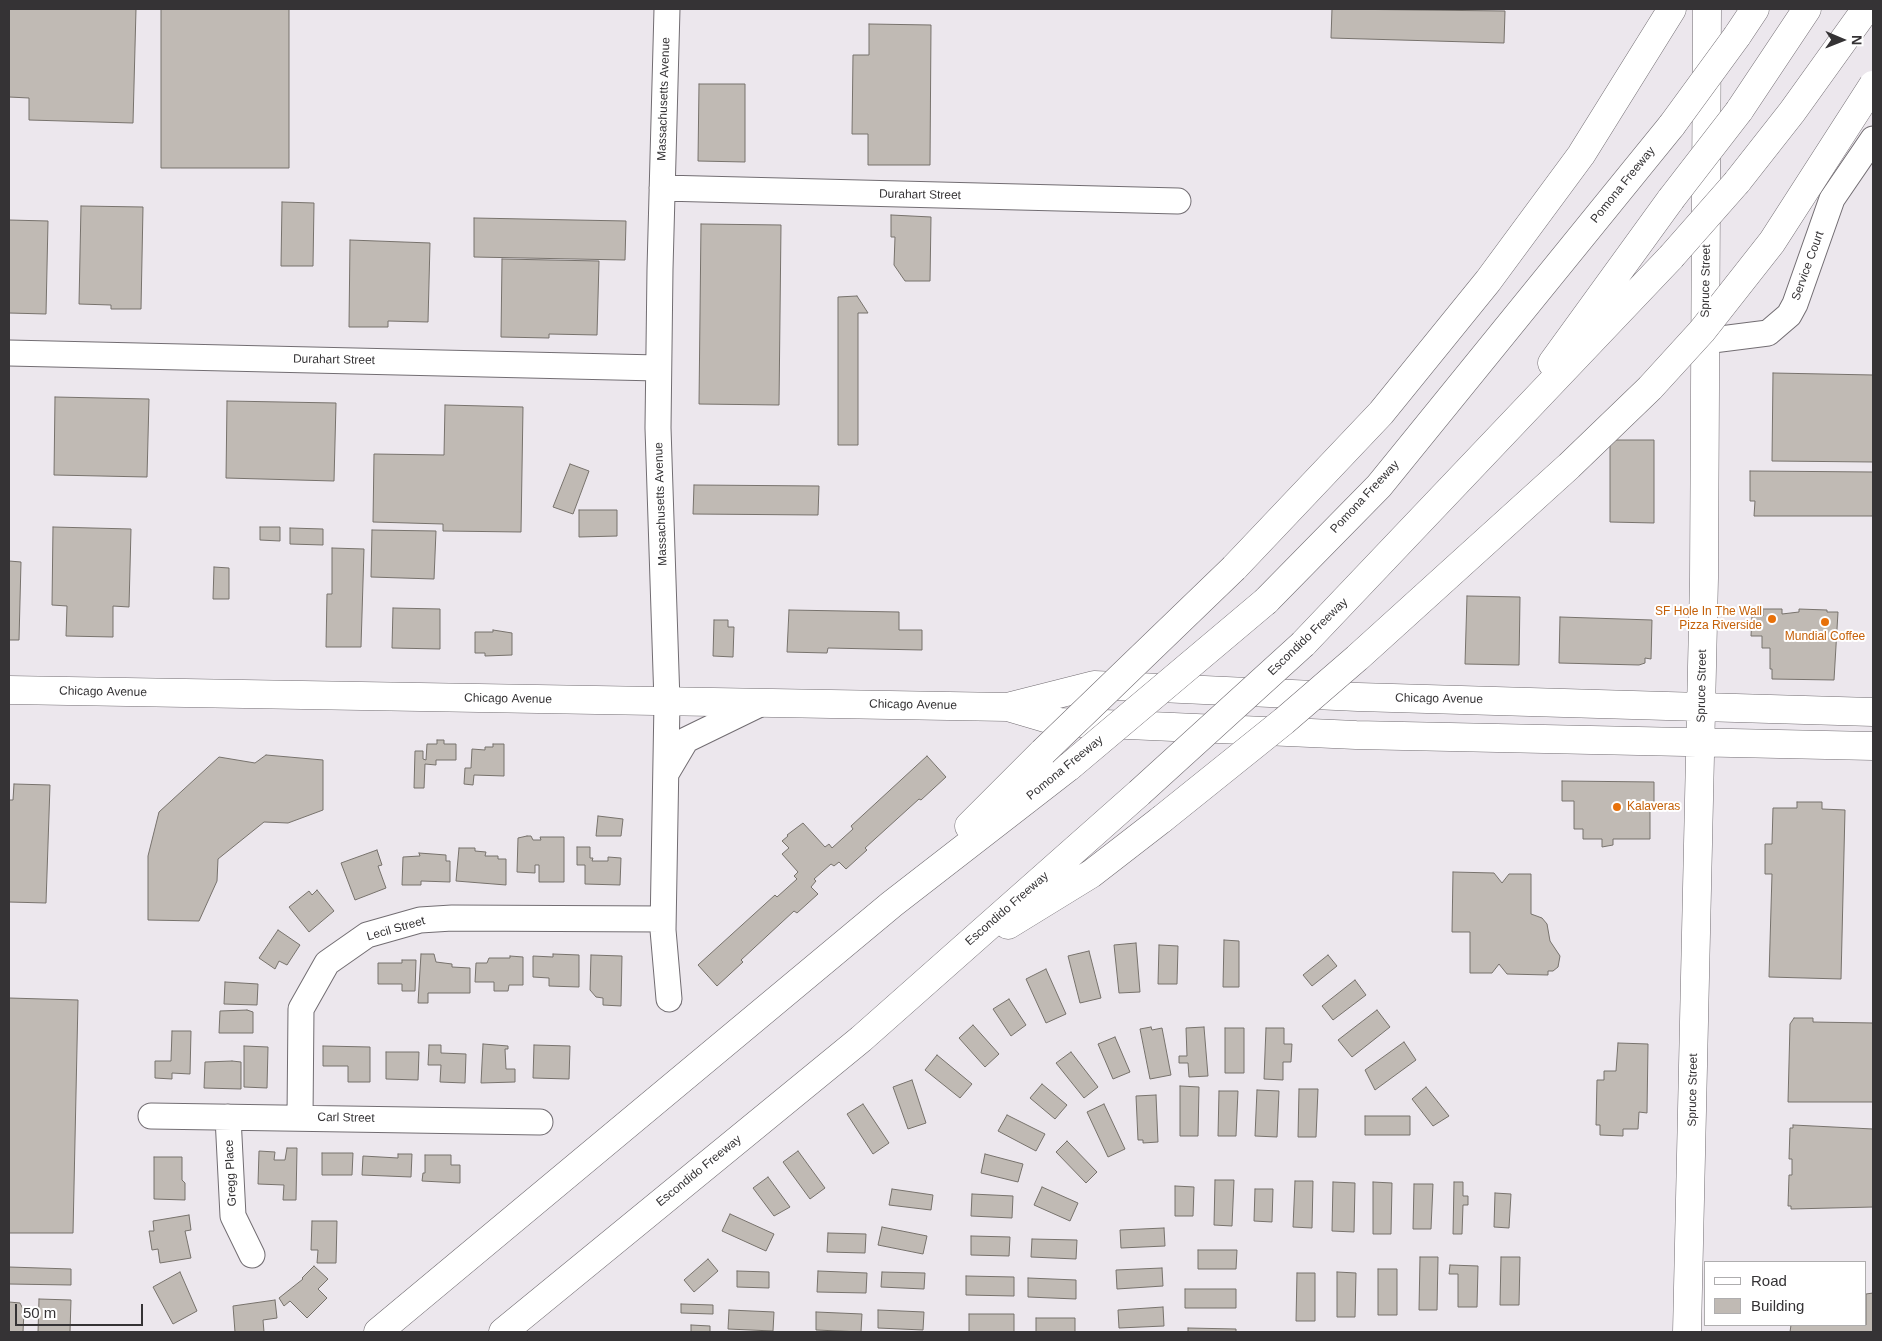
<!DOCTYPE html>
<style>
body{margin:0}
#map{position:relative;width:1882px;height:1341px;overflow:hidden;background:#ece7ed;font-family:Arial,sans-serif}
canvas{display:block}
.frame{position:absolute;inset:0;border:10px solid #353335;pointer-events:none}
.legend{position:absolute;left:1704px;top:1261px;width:162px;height:65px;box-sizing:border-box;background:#fff;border:1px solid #aeadae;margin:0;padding:6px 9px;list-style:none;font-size:15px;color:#353335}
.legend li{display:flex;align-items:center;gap:10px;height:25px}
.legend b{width:25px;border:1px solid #aeadae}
.north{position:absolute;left:1817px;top:15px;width:50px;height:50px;-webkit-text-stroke:4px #fff;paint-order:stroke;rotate:91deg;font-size:14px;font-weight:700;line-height:20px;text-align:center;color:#353335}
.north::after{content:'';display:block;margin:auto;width:18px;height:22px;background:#353335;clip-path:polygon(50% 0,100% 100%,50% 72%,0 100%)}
.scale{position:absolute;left:15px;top:1304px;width:128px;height:22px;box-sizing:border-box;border:2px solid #353335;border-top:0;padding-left:6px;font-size:15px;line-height:18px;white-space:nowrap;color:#353335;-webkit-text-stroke:4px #fff;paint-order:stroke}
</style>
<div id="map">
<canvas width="1882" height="1341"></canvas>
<div class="frame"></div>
<ul class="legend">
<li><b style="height:6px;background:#fff"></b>Road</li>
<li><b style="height:14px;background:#c0bab4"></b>Building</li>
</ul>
<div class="north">N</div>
<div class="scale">50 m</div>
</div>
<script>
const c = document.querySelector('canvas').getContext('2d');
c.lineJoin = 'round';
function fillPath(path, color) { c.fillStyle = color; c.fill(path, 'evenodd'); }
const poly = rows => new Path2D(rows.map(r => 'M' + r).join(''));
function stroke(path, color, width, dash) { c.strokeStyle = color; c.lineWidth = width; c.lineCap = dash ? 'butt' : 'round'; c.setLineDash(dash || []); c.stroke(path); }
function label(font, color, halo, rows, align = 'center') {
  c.font = font + ' Arial,sans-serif'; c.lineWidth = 4; c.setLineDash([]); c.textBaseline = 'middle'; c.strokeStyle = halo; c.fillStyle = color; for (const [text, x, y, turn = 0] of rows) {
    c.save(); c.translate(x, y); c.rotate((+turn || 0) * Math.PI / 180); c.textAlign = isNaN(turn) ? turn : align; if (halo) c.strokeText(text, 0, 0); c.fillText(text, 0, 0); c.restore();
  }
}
const building = poly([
 [9,9,136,9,133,123,29,120,29,98,9,97,9,9],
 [161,9,289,9,289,168,161,168,161,9],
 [1332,9,1505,11,1504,43,1331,38,1332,9],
 [869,24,931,25,930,165,868,165,868,134,852,134,853,55,869,55,869,24],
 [699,84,745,84,745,162,698,161,699,84],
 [282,202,314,203,313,266,281,266,282,202],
 [81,206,143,207,141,309,111,309,111,305,79,304,81,206],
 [891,215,931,217,930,281,905,281,894,265,895,237,891,237,891,215],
 [474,218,626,221,625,260,474,257,474,218],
 [9,220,48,221,46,314,9,313,9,220],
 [701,224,781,225,779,405,699,404,701,224],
 [350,240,430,243,428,322,388,321,388,327,349,327,350,240],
 [502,259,599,261,597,335,549,334,549,338,501,337,502,259],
 [857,296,868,313,858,313,858,445,838,445,838,297,857,296],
 [1773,373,1873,375,1873,462,1772,461,1773,373],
 [55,397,149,399,147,477,54,475,55,397],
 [227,401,336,403,334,481,226,478,227,401],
 [445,405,523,407,521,532,443,531,443,524,373,522,374,454,444,455,445,405],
 [1610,440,1654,440,1654,523,1610,522,1610,440],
 [570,464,589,471,573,514,553,507,570,464],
 [1750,471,1873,472,1873,516,1754,516,1755,501,1750,501,1750,471],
 [694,485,819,486,818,515,693,514,694,485],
 [579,510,617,510,617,536,579,537,579,510],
 [53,527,131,529,129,607,113,606,113,637,66,636,67,606,52,605,53,527],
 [260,527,280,527,280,541,260,540,260,527],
 [290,528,323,529,323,545,290,544,290,528],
 [372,530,436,531,434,579,371,577,372,530],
 [332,548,364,549,361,647,326,647,327,594,332,594,332,548],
 [9,561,21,562,19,640,9,640,9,561],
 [214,567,229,568,229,599,213,599,214,567],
 [1467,596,1520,597,1519,665,1465,664,1467,596],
 [393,608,440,609,440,649,392,648,393,608],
 [1763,609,1782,609,1782,614,1799,612,1799,609,1827,610,1827,612,1838,612,1834,680,1772,679,1772,669,1770,669,1770,648,1762,648,1762,636,1751,636,1752,616,1763,616,1763,609],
 [789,610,899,612,899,630,922,630,922,650,828,648,827,653,787,652,789,610],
 [1560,617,1652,620,1651,659,1645,658,1645,663,1639,665,1559,663,1560,617],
 [714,620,728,620,728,627,734,627,733,657,713,656,714,620],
 [493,630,512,633,512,655,485,656,485,653,475,653,475,632,493,632,493,630],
 [437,740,444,740,444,744,456,744,456,760,436,760,436,765,425,764,424,788,414,788,415,751,423,751,423,759,426,760,427,744,437,744,437,740],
 [493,744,504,744,504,776,474,775,473,785,464,784,465,768,471,768,472,749,485,750,485,747,493,747,493,744],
 [266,755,323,760,323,810,288,823,264,822,218,859,217,881,199,921,148,920,148,856,159,812,219,757,255,763,266,755],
 [927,756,946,777,921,800,919,799,865,848,867,850,846,869,839,862,834,866,831,864,814,879,816,881,811,887,818,894,797,913,794,911,741,960,743,962,717,986,698,965,775,895,777,897,797,879,794,876,798,872,782,854,789,848,782,841,788,836,787,835,803,823,825,847,829,844,832,848,853,829,851,826,927,756],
 [1562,781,1654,782,1654,803,1650,803,1650,839,1613,839,1613,845,1602,847,1602,839,1583,839,1583,829,1574,829,1574,801,1562,801,1562,781],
 [14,784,50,785,46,903,9,902,9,800,13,800,14,784],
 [1797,802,1822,802,1822,809,1845,810,1841,979,1769,977,1772,874,1765,874,1765,844,1772,844,1773,808,1797,808,1797,802],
 [598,816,623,819,621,836,596,836,598,816],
 [527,836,531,836,533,840,541,840,540,837,564,837,564,882,539,882,539,865,535,865,535,873,517,872,518,838,527,836],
 [577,847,590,847,590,858,593,858,592,861,608,861,608,857,621,858,620,885,585,884,585,865,577,865,577,847],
 [459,848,475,848,475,851,486,852,485,856,498,856,498,859,506,859,506,885,456,881,459,848],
 [377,850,382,865,378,866,386,888,355,900,341,863,377,850],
 [419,853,446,855,446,861,450,861,450,882,421,881,421,885,402,885,403,857,420,856,419,853],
 [1453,872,1494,873,1502,883,1509,874,1531,874,1531,914,1542,918,1547,924,1550,941,1560,956,1558,967,1553,971,1548,971,1548,975,1507,974,1499,964,1492,973,1470,973,1470,932,1452,932,1453,872],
 [317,890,334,911,309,932,289,907,309,891,312,895,317,890],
 [278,930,300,945,287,965,279,961,275,969,259,958,278,930],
 [1224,940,1239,941,1239,987,1223,987,1224,940],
 [1136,943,1140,992,1119,993,1114,945,1136,943],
 [1159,945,1178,946,1177,984,1158,984,1159,945],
 [1089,951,1101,998,1080,1003,1068,956,1089,951],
 [421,954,434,954,436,962,452,964,452,967,470,968,470,993,428,993,428,1003,418,1003,421,954],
 [553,954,579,955,579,987,549,986,549,978,533,977,533,956,553,957,553,954],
 [591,955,622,956,621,1006,603,1005,603,998,596,997,590,990,591,955],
 [1328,955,1337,966,1312,986,1303,975,1328,955],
 [510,956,523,957,523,985,509,985,508,991,494,991,494,982,475,982,476,963,487,963,489,958,510,958,510,956],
 [402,960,416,960,415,991,402,991,402,984,378,984,378,963,402,963,402,960],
 [1046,969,1066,1014,1046,1023,1026,979,1046,969],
 [1355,980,1366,995,1333,1020,1322,1006,1355,980],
 [225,982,258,984,257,1005,224,1004,225,982],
 [9,998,78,1000,73,1233,9,1233,9,998],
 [1009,999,1026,1025,1011,1036,993,1009,1009,999],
 [247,1010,253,1012,253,1033,219,1033,220,1011,247,1010],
 [1377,1010,1390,1027,1352,1057,1338,1040,1377,1010],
 [1794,1018,1813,1018,1813,1022,1873,1023,1873,1102,1788,1102,1790,1024,1794,1018],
 [973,1025,999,1054,985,1067,959,1038,973,1025],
 [1151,1027,1152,1030,1162,1028,1171,1075,1150,1079,1140,1029,1151,1027],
 [1204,1027,1208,1076,1189,1077,1188,1063,1179,1063,1179,1056,1187,1056,1186,1028,1204,1027],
 [1225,1028,1244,1028,1244,1073,1225,1073,1225,1028],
 [1266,1028,1284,1028,1284,1044,1292,1044,1291,1062,1283,1062,1283,1080,1264,1079,1266,1028],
 [172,1031,191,1031,190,1074,172,1073,172,1079,155,1078,155,1061,171,1061,172,1031],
 [1115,1037,1130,1072,1113,1079,1098,1044,1115,1037],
 [1404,1042,1416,1060,1375,1090,1365,1070,1404,1042],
 [1618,1043,1648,1044,1647,1113,1639,1112,1638,1129,1623,1129,1623,1136,1600,1135,1600,1125,1596,1125,1597,1080,1604,1080,1604,1071,1616,1071,1618,1043],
 [483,1044,508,1046,508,1049,505,1049,506,1069,515,1069,515,1082,481,1083,483,1044],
 [429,1045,441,1045,441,1053,466,1054,465,1083,440,1082,441,1065,428,1065,429,1045],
 [534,1045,570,1046,569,1079,533,1078,534,1045],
 [244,1046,268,1047,267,1088,244,1087,244,1046],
 [323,1046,370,1047,370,1082,348,1082,348,1066,323,1066,323,1046],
 [386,1052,419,1052,418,1080,386,1079,386,1052],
 [1071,1052,1098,1087,1084,1098,1056,1063,1071,1052],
 [937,1055,972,1084,960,1098,925,1070,937,1055],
 [232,1061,241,1062,241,1089,204,1088,205,1062,232,1061],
 [912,1080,926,1123,908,1129,893,1087,912,1080],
 [1042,1084,1067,1105,1055,1119,1030,1098,1042,1084],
 [1180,1086,1199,1087,1198,1136,1180,1136,1180,1086],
 [1426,1087,1449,1116,1433,1126,1412,1099,1426,1087],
 [1299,1089,1318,1089,1316,1137,1298,1137,1299,1089],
 [1257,1090,1279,1091,1277,1137,1255,1136,1257,1090],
 [1219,1091,1238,1091,1236,1136,1218,1136,1219,1091],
 [1156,1095,1158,1142,1143,1143,1143,1140,1138,1140,1136,1096,1156,1095],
 [863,1104,889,1143,873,1154,847,1114,863,1104],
 [1104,1104,1125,1149,1108,1157,1087,1112,1104,1104],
 [1007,1115,1045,1134,1036,1151,998,1131,1007,1115],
 [1365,1116,1410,1116,1410,1135,1365,1135,1365,1116],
 [1793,1125,1873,1129,1873,1207,1791,1209,1791,1206,1788,1206,1789,1175,1792,1175,1792,1159,1789,1159,1790,1128,1793,1128,1793,1125],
 [1067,1141,1097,1172,1086,1183,1056,1152,1067,1141],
 [287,1148,297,1148,296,1200,283,1200,284,1185,258,1184,259,1151,275,1152,274,1160,285,1160,287,1148],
 [798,1151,825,1188,810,1199,783,1162,798,1151],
 [322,1153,353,1153,352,1175,322,1175,322,1153],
 [398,1154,412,1154,411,1177,362,1175,363,1156,398,1158,398,1154],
 [985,1154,1023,1164,1018,1182,981,1173,985,1154],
 [425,1155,451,1155,451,1165,460,1165,460,1183,422,1181,423,1173,425,1173,425,1155],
 [154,1157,182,1157,182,1180,185,1183,185,1200,154,1199,154,1157],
 [768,1177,790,1207,774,1216,753,1188,768,1177],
 [1215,1180,1234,1180,1232,1226,1214,1225,1215,1180],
 [1295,1181,1313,1181,1312,1228,1293,1227,1295,1181],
 [1333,1182,1355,1183,1354,1232,1332,1231,1333,1182],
 [1373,1182,1392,1183,1391,1234,1373,1234,1373,1182],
 [1454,1182,1463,1182,1463,1196,1468,1196,1468,1205,1463,1205,1462,1234,1453,1234,1454,1182],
 [1414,1184,1433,1184,1431,1229,1413,1229,1414,1184],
 [1175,1186,1194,1187,1193,1216,1175,1216,1175,1186],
 [1042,1187,1078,1203,1070,1221,1034,1205,1042,1187],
 [892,1189,933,1195,931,1210,889,1205,892,1189],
 [1255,1189,1273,1189,1272,1222,1254,1221,1255,1189],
 [1495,1193,1511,1194,1509,1228,1494,1227,1495,1193],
 [972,1194,1013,1196,1012,1218,971,1216,972,1194],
 [730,1214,774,1234,766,1251,722,1231,730,1214],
 [189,1215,191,1230,185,1231,191,1258,160,1263,158,1249,152,1250,149,1231,154,1231,153,1221,189,1215],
 [312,1221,337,1221,336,1263,317,1263,318,1250,311,1250,312,1221],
 [882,1227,927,1236,923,1254,878,1245,882,1227],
 [1164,1228,1165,1246,1121,1248,1120,1230,1164,1228],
 [828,1233,866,1234,865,1253,827,1252,828,1233],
 [971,1236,1010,1237,1009,1256,971,1255,971,1236],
 [1032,1239,1077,1240,1076,1259,1031,1257,1032,1239],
 [1198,1250,1237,1250,1236,1269,1198,1269,1198,1250],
 [1420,1257,1438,1257,1437,1310,1419,1310,1420,1257],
 [1501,1257,1520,1257,1519,1305,1500,1305,1501,1257],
 [708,1259,718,1271,694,1292,684,1280,708,1259],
 [1450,1265,1478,1266,1477,1307,1458,1307,1458,1274,1449,1274,1450,1265],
 [314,1266,328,1279,318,1289,327,1298,307,1318,290,1301,284,1306,279,1298,303,1279,302,1278,314,1266],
 [9,1267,71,1269,71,1285,9,1284,9,1267],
 [1162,1268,1163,1286,1117,1289,1116,1270,1162,1268],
 [1378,1269,1397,1269,1397,1315,1378,1315,1378,1269],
 [737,1271,769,1272,769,1288,737,1287,737,1271],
 [818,1271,867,1273,866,1293,817,1292,818,1271],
 [180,1272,197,1311,173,1324,153,1287,180,1272],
 [882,1272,925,1273,924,1289,881,1287,882,1272],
 [1337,1272,1356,1273,1355,1317,1337,1317,1337,1272],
 [1297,1273,1315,1273,1315,1321,1296,1321,1297,1273],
 [966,1276,1014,1277,1014,1296,966,1295,966,1276],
 [1028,1278,1076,1280,1076,1299,1028,1297,1028,1278],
 [1185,1289,1236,1289,1236,1308,1185,1308,1185,1289],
 [1873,1293,1873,1332,1790,1332,1791,1325,1866,1325,1866,1294,1873,1293],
 [39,1299,71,1300,70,1332,38,1332,39,1299],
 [275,1300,277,1318,263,1320,264,1332,235,1332,233,1306,275,1300],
 [9,1302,20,1303,24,1311,23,1332,9,1332,9,1302],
 [681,1304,713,1305,713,1314,681,1313,681,1304],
 [1163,1307,1164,1326,1119,1328,1118,1310,1163,1307],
 [729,1310,774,1312,773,1331,728,1329,729,1310],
 [878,1310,924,1312,923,1330,878,1328,878,1310],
 [816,1312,862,1314,861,1332,816,1330,816,1312],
 [969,1314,1014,1314,1014,1332,969,1332,969,1314],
 [1036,1318,1075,1318,1075,1332,1036,1332,1036,1318],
 [691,1325,710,1326,710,1332,691,1332,691,1325],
 [1188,1328,1236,1329,1236,1332,1188,1332,1188,1328]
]);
const minor = poly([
 [667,9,660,269,658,428,667,702,663,930,669,999],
 [662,188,1178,201],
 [1705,341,1768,333,1789,315,1795,304,1832,199,1873,139],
 [9,353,658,368],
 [667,772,686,740,762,703],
 [151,1116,540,1122],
 [228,1117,233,1216,252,1255],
 [300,1117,301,1009,327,963,367,935,420,920,452,918,663,919]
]);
const major = poly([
 [9,690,1007,707,1094,685,1358,697,1873,712],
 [1008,707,1059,722,1356,735,1873,746],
 [1687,1332,1704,578,1707,9]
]);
const highway = poly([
 [1737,36,1755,9],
 [1739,111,1807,9],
 [1737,182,1792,112,1866,9],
 [1552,363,1671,199],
 [1234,568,1381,413,1488,281,1581,155,1672,9],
 [1266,601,1379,486,1672,125],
 [1303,644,1671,257],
 [969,826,1043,752],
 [1008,925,1091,874,1162,819],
 [378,1332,892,904,1070,766],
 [503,1332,861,1039,1139,793]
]);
const highwayBridge = poly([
 [1672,125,1737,36],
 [1671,199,1739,111],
 [1671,257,1737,182],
 [1043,752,1234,568],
 [1070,766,1266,601],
 [1139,793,1303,644],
 [1162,819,1284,721,1357,658,1569,466,1650,388,1702,331,1772,242,1873,85]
]);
const markers = [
 [1772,619,5,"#e8710a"],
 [1825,622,5,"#e8710a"],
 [1617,807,5,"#e8710a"]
];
const streetNames = [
 ["Massachusetts Avenue",664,99,-88],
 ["Pomona Freeway",1623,185,-51],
 ["Durahart Street",920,195,1],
 ["Service Court",1808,266,-70],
 ["Spruce Street",1706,281,-89],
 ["Durahart Street",334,360,1],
 ["Pomona Freeway",1365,497,-47],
 ["Massachusetts Avenue",661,504,-92],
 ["Escondido Freeway",1308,637,-44],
 ["Spruce Street",1702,686,-89],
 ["Chicago Avenue",103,692,1],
 ["Chicago Avenue",508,699,1],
 ["Chicago Avenue",1439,699,1],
 ["Chicago Avenue",913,705,1],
 ["Pomona Freeway",1065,768,-39],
 ["Escondido Freeway",1007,909,-41],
 ["Lecil Street",396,929,-16],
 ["Spruce Street",1693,1090,-89],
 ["Carl Street",346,1118,1],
 ["Escondido Freeway",699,1171,-39],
 ["Gregg Place",231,1173,-93]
];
const foodNames = [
 ["SF Hole In The Wall",1762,612],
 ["Pizza Riverside",1762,626],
 ["Mundial Coffee",1825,637,"center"],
 ["Kalaveras",1627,807,"left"]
];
fillPath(building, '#c0bab4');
stroke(building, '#77726c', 1);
stroke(minor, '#726d72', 27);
stroke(major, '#726d72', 29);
stroke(highway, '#726d72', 29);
stroke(minor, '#fff', 25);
stroke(major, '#fff', 28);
stroke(highway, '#fff', 28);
stroke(highwayBridge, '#726d72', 29, []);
stroke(highwayBridge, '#fff', 28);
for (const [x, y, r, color] of markers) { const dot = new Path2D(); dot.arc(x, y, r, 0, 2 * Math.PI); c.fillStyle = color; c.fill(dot); stroke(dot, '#fff', 2); }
label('12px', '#353335', '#fff', streetNames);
label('12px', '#c56008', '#fff', foodNames, 'right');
</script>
